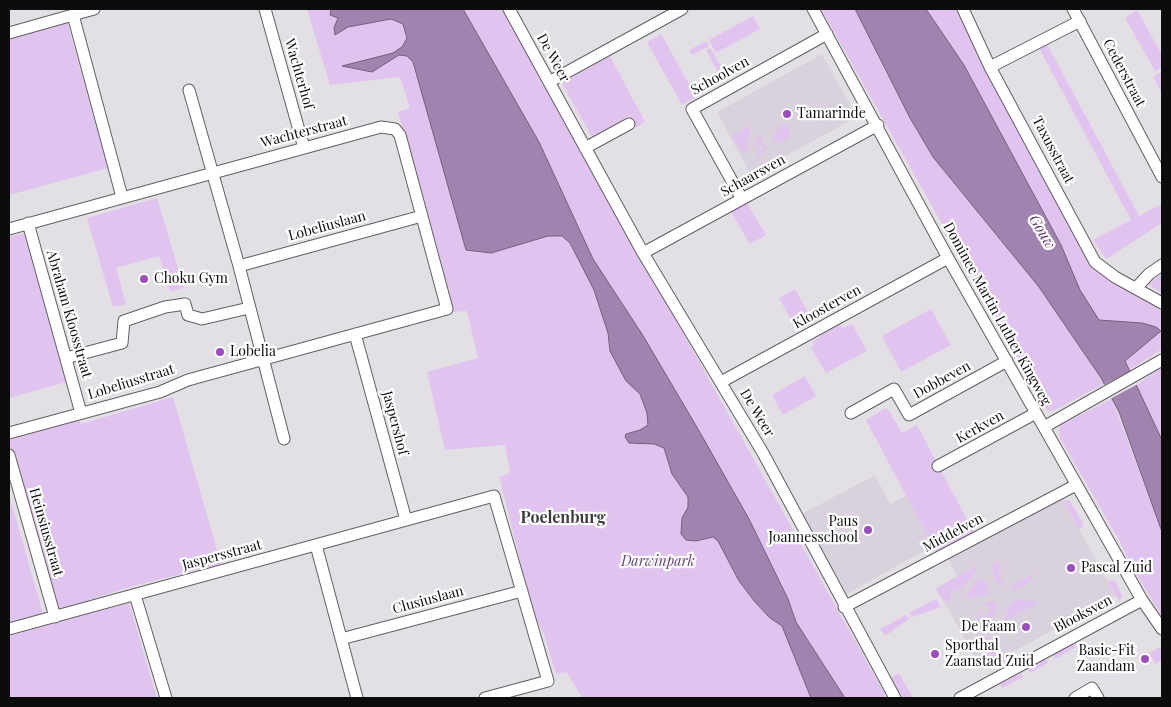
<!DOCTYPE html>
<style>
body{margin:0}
#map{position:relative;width:1171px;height:707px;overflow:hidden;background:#e3e0e5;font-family:"Playfair Display",serif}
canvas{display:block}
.frame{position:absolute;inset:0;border:10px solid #0d0c0d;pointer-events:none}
</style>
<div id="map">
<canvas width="1171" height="707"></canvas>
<div class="frame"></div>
</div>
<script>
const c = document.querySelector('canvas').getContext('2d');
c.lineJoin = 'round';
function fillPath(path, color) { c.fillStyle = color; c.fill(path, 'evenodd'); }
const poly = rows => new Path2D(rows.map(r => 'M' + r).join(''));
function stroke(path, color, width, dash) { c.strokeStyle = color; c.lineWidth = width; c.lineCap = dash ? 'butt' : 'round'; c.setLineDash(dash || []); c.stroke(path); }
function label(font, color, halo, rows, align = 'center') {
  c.font = font + ' "Playfair Display",serif'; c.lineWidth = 4.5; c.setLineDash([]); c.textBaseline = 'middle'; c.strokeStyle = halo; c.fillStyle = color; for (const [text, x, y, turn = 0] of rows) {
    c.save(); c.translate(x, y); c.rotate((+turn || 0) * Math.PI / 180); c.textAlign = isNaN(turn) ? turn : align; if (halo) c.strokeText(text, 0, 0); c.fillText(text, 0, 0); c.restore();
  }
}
const built = poly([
 [822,54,857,117,751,175,717,112],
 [875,475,890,504,906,496,933,546,847,594,802,514],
 [1062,499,1116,595,982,669,936,588,957,576,948,559]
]);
const green = poly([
 [307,9,502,9,887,698,582,698,567,672,556,674,544,634,533,614,500,480,500,477,510,473,505,445,445,450,427,372,478,358,467,311,454,312,398,112,410,108,400,77,330,85],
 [821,9,855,9,910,118,933,157,1039,287,1073,335,1103,384,1055,410,1049,411,1045,407],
 [926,9,958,9,1082,248,1141,298,1162,310,1162,349,1129,370,1125,361,1161,331,1156,327,1142,323,1099,321,1080,290,1061,245,964,65],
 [1137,10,1162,55,1162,67,1155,71,1125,18],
 [753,16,760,29,716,53,709,40],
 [67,22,108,168,9,195,9,38],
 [661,34,696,97,682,105,647,42],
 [707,41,709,46,692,55,689,50],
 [1047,44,1139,216,1162,204,1162,223,1106,259,1093,240,1131,220,1039,48],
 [710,48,722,68,717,71,706,50],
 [610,56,645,122,635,128,629,116,592,137,562,83],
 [1162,71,1162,91,1161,92,1153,77],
 [781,125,788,125,791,135,786,140,777,142,773,137],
 [750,126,747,152,742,153,732,136],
 [761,136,762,142,767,148,758,158,756,152,763,150,763,147,760,145,756,149,755,145,758,137],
 [157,198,184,288,170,291,159,256,116,268,126,304,113,307,87,218],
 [747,203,766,235,750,244,731,212],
 [26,233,70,381,9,398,9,237],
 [1162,274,1162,293,1148,284],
 [795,289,813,321,797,330,779,298],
 [931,309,951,345,901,372,882,336],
 [839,321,842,328,852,324,867,351,826,373,811,348,814,346,812,341,819,338,817,333],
 [1162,366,1162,440,1136,386],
 [805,376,816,396,783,415,772,395],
 [173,397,221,564,133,586,55,611,9,447,9,440,79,419,81,424],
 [1112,399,1162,532,1162,616,1134,571,1119,540,1060,438,1059,428,1062,424],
 [884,409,888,409,902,433,917,425,974,533,937,554,866,420],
 [9,495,43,614,9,624],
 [1062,499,1070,501,1082,522,1083,527,1079,529],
 [997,561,1003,570,998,570,998,573,1004,586,999,584,994,577,992,564],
 [976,566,977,570,967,582,959,590,951,591,950,600,944,603,936,589],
 [1035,573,1029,583,1013,590,1011,586],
 [979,578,987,583,988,594,968,598,967,593],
 [1112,580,1116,582,1122,596,1119,601,1108,582],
 [936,599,941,607,912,617,909,613],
 [1017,600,1035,601,1038,603,1003,622,1011,603],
 [990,602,997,602,995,616,991,620,979,621,978,612,982,616,988,615,990,607,983,604],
 [129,603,157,698,9,698,9,636],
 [906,615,909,619,885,636,880,629],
 [989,638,999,645,1005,661,994,667,983,645,983,638],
 [1074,643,1076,647,1055,659,1053,654],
 [1162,646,1162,660,1156,664,1149,653],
 [1046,659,1048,663,1030,673,1028,669],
 [899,673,913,698,903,698,891,678],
 [1021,673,1023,677,1002,688,1000,684]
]);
const water = poly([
 [331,9,463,9,539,142,593,259,642,334,698,429,749,519,788,599,796,622,845,698,811,698,782,626,770,618,755,602,739,581,718,541,713,537,696,541,686,540,681,534,682,518,688,507,688,497,672,474,664,448,654,444,629,443,625,437,626,434,640,430,648,425,647,413,640,394,626,381,610,351,608,333,594,290,570,243,562,236,548,236,491,253,466,250,413,62,407,56,399,55,372,72,342,66,393,53,402,47,407,38,403,24,391,19,348,27,335,35,334,28,338,18,330,15,331,9],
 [855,9,926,9,964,65,1061,245,1080,290,1099,320,1142,323,1156,327,1161,331,1125,361,1162,440,1162,532,1119,412,1101,378,1039,287,933,157,910,118,855,9]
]);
const pier = poly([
 [1132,370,1138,384,1110,399,1102,386]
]);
const street = poly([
 [265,9,304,148],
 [509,9,643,253,763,453,895,698],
 [813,9,948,258,1142,600,1162,629],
 [963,9,990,67,1095,262,1115,277,1162,303],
 [1073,9,1162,177],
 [73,15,122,197],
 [9,33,94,9],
 [990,67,1080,21],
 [549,82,682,9],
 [189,90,239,266,284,439],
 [585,148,629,124],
 [742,199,692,109,827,34],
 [28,223,81,413],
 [9,229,381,127,395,129,400,135,447,309,188,380,160,392,9,433],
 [643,253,878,125],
 [239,266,422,216],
 [1136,288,1149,274,1162,265],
 [355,334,406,520],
 [66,358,122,343,124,321,165,307,185,304,188,315,202,319,249,308],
 [721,382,948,258],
 [851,413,894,389,909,415,1007,361],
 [1044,427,1162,360],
 [9,455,55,617],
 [938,466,1036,413],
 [316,545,357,698],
 [135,595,166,698],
 [844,607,1076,485],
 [9,629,494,496,548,681,485,698],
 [341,639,522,591],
 [960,698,1142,600],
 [1075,698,1092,688,1098,698]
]);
const markers = [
 [787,114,5,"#9c4ebf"],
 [144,279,5,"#9c4ebf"],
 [220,352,5,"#9c4ebf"],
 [868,530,5,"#9c4ebf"],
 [1071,568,5,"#9c4ebf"],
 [1026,627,5,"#9c4ebf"],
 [935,654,5,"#9c4ebf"],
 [1145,659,5,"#9c4ebf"]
];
const streetNames = [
 ["De Weer",553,58,61],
 ["Cederstraat",1124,73,62],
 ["Wachterhof",299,74,74],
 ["Schoolven",720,76,-29],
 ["Wachterstraat",304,132,-15],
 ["Taxusstraat",1053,150,62],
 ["Schaarsven",753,176,-29],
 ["Lobeliuslaan",327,226,-15],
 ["Kloosterven",827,307,-29],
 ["Abraham Kloosstraat",69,314,74],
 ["Dominee Martin Luther Kingweg",997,314,61],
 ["Dobbeven",942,380,-29],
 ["Lobeliusstraat",131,382,-17],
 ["De Weer",757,413,59],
 ["Jaspershof",395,423,75],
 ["Kerkven",980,427,-29],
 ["Heinsiusstraat",46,532,74],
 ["Middelven",953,533,-28],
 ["Jaspersstraat",222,555,-15],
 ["Clusiuslaan",428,600,-15],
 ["Blooksven",1083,614,-28]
];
const poiNames = [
 ["Tamarinde",797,114],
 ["Choku Gym",154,279],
 ["Lobelia",230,352],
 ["Paus",858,522,"right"],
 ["Joannesschool",858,538,"right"],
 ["Pascal Zuid",1081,568],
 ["De Faam",1016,627,"right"],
 ["Sporthal",945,646],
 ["Zaanstad Zuid",945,662],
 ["Basic-Fit",1135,651,"right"],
 ["Zaandam",1135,667,"right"]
];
const parkNames = [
 ["Darwinpark",658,562]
];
const waterNames = [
 ["Gouw",1042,232,59]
];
const quarterNames = [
 ["Poelenburg",563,518]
];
fillPath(built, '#d9d2dd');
fillPath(green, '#e0c3ef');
fillPath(water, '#a083af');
stroke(water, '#745f7e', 1);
fillPath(pier, '#e3e0e5');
stroke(street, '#625f63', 13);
stroke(street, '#fff', 11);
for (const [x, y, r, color] of markers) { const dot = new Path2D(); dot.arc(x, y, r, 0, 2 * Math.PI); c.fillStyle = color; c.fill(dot); stroke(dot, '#fff', 2); }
label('14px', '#0d0c0d', '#fff', streetNames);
label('14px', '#0d0c0d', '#fff', poiNames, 'left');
label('italic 14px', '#643d76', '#fff', parkNames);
label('italic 15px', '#59326a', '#fff', waterNames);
label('bold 16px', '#3f3c40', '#fff', quarterNames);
</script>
